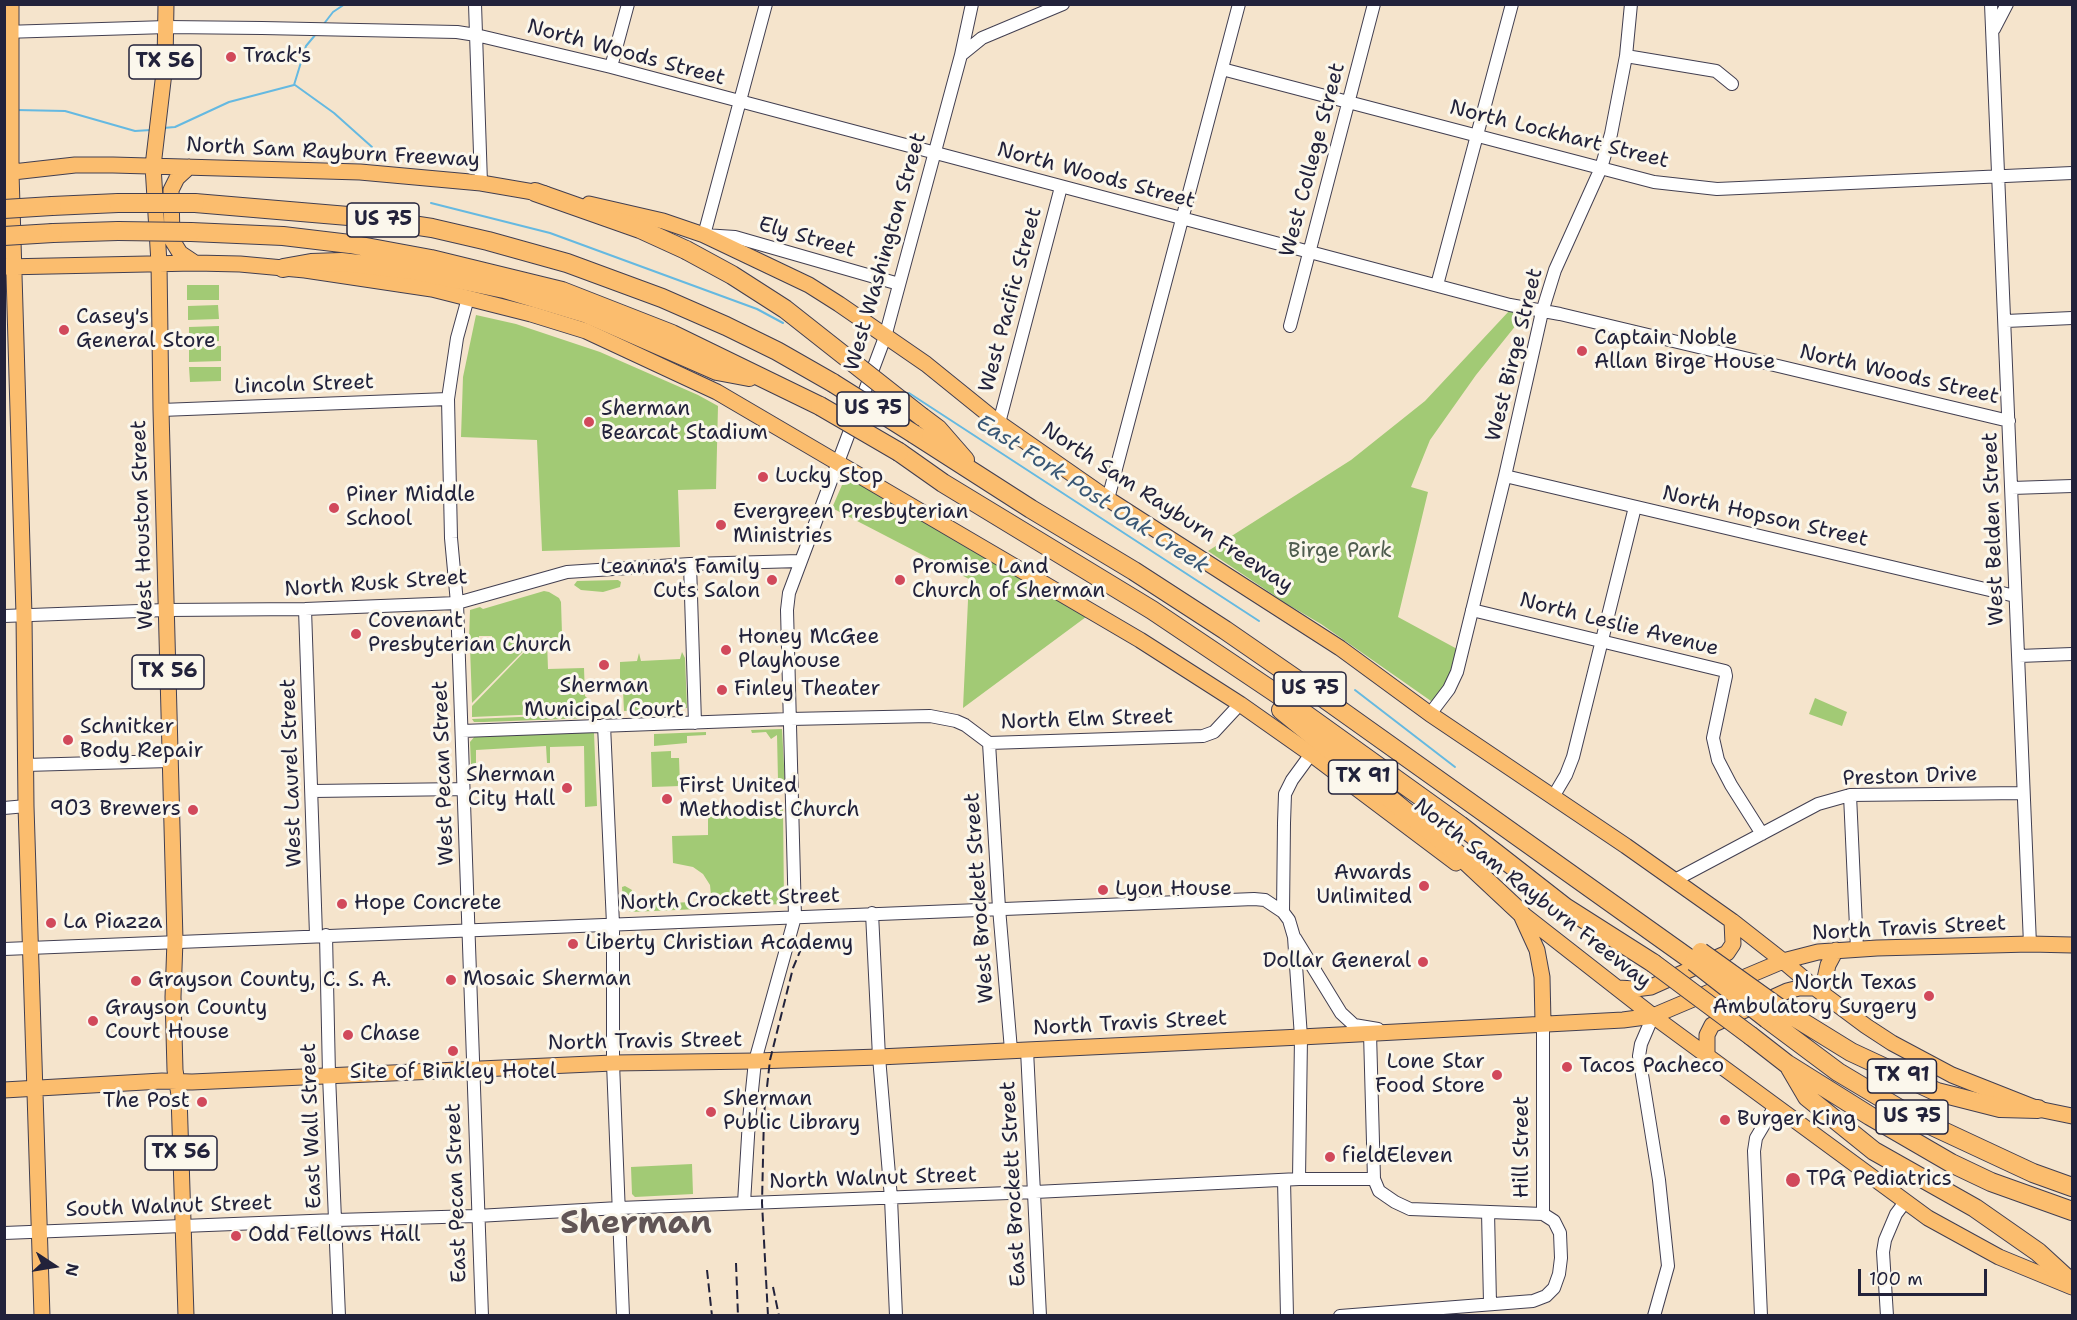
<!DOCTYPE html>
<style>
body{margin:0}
#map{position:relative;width:2077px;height:1320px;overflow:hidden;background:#f5e4cc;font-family:"Shantell Sans",sans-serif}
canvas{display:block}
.frame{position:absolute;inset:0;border:6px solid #22223b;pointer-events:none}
.north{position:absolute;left:24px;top:1236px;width:60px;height:60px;-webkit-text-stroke:4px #fbf7ec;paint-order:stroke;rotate:102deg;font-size:16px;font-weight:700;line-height:24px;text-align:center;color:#22223b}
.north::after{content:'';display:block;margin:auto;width:21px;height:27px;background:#22223b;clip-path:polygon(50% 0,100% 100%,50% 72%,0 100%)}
.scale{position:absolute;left:1858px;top:1269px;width:129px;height:27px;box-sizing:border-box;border:3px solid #22223b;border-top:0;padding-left:8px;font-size:18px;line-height:21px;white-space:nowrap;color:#22223b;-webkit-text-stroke:4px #fbf7ec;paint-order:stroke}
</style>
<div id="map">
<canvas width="2077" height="1320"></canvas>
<div class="frame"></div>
<div class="north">N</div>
<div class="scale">100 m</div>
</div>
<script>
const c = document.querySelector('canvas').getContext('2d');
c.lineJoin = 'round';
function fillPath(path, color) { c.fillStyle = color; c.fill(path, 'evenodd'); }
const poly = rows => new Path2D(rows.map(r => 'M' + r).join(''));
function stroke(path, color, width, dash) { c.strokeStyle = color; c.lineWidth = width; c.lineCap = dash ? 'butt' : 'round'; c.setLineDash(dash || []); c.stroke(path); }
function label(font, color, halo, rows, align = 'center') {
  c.font = font + ' "Shantell Sans",sans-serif'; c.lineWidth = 6; c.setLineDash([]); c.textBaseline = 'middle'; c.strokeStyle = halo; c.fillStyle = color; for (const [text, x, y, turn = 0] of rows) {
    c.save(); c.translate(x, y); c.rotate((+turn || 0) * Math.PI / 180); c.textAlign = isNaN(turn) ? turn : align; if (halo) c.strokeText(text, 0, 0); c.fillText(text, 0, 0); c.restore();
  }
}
const green = poly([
 [187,285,219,285,219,300,187,300],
 [218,305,219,319,188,320,188,306],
 [1510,310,1525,314,1476,375,1430,440,1411,487,1428,492,1398,617,1459,650,1454,669,1437,699,1431,701,1321,624,1287,604,1208,551,1351,460,1425,401],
 [476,315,516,324,600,352,698,395,718,406,716,489,678,490,680,547,542,551,537,440,461,437,463,377],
 [219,326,219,341,189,342,189,327],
 [221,346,221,361,189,362,189,347],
 [189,367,221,367,221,381,190,382],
 [852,479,1090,614,963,708,969,579,832,508,842,485,847,480],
 [618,580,621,582,620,587,603,592,581,590,574,585,577,581],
 [544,591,549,592,559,598,561,602,562,634,561,639,540,639,530,644,472,703,470,647,479,646,479,651,493,650,492,636,479,636,479,641,469,642,470,610,480,607,483,609],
 [547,641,548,669,584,668,585,696,589,700,590,712,472,717,472,706,528,648,536,643],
 [682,652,685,658,687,708,624,711,623,690,636,690,636,680,620,680,620,662,637,661,639,653,641,661,680,659],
 [1815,698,1847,712,1842,726,1809,714],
 [590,714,590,718,484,722,474,722,472,719],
 [782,729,785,784,774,786,773,784,778,780,777,735,771,739,766,732,752,733,751,730],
 [592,732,594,733,597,806,585,807,584,746,550,747,550,763,547,763,546,746,476,750,476,766,473,767,471,765,470,742,475,736],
 [706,732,706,735,687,736,687,743,654,746,654,734],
 [671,751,671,758,679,758,680,786,652,787,651,752],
 [783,809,784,901,782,904,715,907,712,905,710,885,703,874,693,867,673,863,672,836,708,835,708,811],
 [625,886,632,890,628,903,631,904,696,902,701,896,704,905,699,909,630,912,623,905,622,887],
 [692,1164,693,1194,635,1197,632,1194,631,1167]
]);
const stream = poly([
 [323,25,333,12,345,4],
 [295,85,334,113,372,147],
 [16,110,65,111,135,131,151,130],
 [163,128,175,127,229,102,294,85,306,46,316,34],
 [431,203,550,233,727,298,757,309,783,323],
 [909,393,1259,621],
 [1355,690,1455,767]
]);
const minor = poly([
 [475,4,481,183],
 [766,4,704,235,735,237,899,284],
 [1991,4,2030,944],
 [1994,29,2007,4],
 [4,32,167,27,262,28,457,32,476,35,611,67,1510,305,1560,314,2009,421],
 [961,55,972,4],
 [1626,56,1716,71,1732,84],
 [611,67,628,4],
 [1222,69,1654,182,1717,189,2072,173],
 [1437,285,1512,4],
 [468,298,457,338,448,399,451,538,457,603,482,1316],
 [2006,321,2072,318],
 [1290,326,1374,4],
 [161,410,448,399],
 [999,423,1061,187],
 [1505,476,2015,596],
 [2012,488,2072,486],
 [1108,499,1239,4],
 [690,564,695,723],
 [305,609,316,935],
 [1472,610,1725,671,1726,676,1713,738,1718,760,1731,785,1762,834],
 [4,616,166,610,305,609,457,603,567,572,690,564,800,561],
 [2019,656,2072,654],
 [1430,714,1449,689,1457,672,1505,476,1542,312,1555,270,1601,168,1611,134,1626,56,1631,4],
 [604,725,613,924,613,1063,623,1316],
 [462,731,790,719,930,716,956,721,965,725,989,743,1203,736,1214,732,1240,704],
 [989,743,999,908,1011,1050],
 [25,765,170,761],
 [313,791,463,789],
 [1850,795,1857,949],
 [1553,797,1566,775,1573,757,1635,507],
 [4,808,26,806],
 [1675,880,1818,804,1850,795,2023,793],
 [872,913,879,1057,891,1198,896,1316],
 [326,935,329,1075,339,1316],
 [1295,938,1341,1013,1354,1025,1378,1029],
 [4,949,1254,899,1265,900,1283,912],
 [1653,1016,1641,1044,1639,1056,1659,1180,1668,1266,1654,1316],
 [1370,1033,1374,1179],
 [1027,1050,1040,1316],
 [1299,1179,1301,1037,1294,937,1289,920,1283,912,1284,823,1285,794,1292,780,1311,754],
 [1284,1180,1287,1316],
 [744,1203,749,1120,755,1061,795,917,787,610,789,593,885,337,961,55,982,38,1063,4],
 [1488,1212,1490,1303],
 [4,1233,336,1220,477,1216,619,1208,1035,1192,1299,1179,1374,1179,1379,1191,1395,1202,1410,1209,1543,1214],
 [1340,1316,1533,1301,1546,1296,1554,1288,1559,1274,1561,1258,1560,1233,1554,1221,1543,1214,1543,1022],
 [1761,1316,1754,1151,1756,1138,1775,1106],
 [1887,1316,1883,1252,1885,1240,1896,1214,1905,1202]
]);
const major = poly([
 [11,4,11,172,24,615,26,806,42,1316],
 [166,4,165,64,153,166,159,263,161,410,175,940,173,997,175,1070,179,1095,186,1316],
 [189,167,177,178,171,190,172,240,180,253,195,263],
 [4,173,75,165,113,165,360,172,481,183,545,194],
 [589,204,663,221,704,235,809,285,839,304,926,364,999,423,1108,499,1340,648,1430,714,1626,846,1732,921,1783,961,1815,988,1866,1026,1892,1043,1952,1075,2038,1109,2072,1116],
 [4,267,195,263,240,264,305,270,432,289,531,314,586,331,717,392,1140,640,1240,704,1311,754,1456,863],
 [1511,905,1653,1016,1928,1218,1999,1257,2072,1287],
 [1521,915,1537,950,1542,977,1543,1022],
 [1618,988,1635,989,1651,987,1727,953,1733,944,1732,921],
 [1822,992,1828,965,1836,950],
 [1707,1057,1707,1035,1712,1025,1787,991,1799,988,1815,988],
 [4,1090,162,1081,192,1082,613,1063,755,1061,879,1057,1301,1037,1623,1020,1653,1016,1783,961,1818,952,1877,948,2030,944,2072,945]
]);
const highway = poly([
 [535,192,640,229,686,250],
 [195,203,360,217,432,228,488,241,567,263,662,298,726,326,777,351,833,383],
 [52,206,118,203],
 [191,232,283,236,350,244,431,259,562,291,672,334,820,406],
 [53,233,118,231],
 [283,268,311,263,341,262,412,270,504,289,587,314,717,371,749,377],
 [922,417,938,429,965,460],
 [914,434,1031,509,1134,571,1225,630,1322,697,1694,962],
 [899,452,943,483,1152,610,1286,700,1460,825,1565,907,1653,963],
 [1281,710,1458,854,1520,912],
 [1778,1007,1851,1052,1937,1092,2000,1108,2038,1109],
 [1767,1019,1838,1072,1915,1118,2033,1173,2072,1187],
 [1751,1036,1787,1064,1870,1116,1951,1163,1991,1182,2072,1211],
 [1790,1068,1807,1097,1874,1151,1975,1208,2038,1252,2072,1283]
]);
const rail = poly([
 [736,1263,738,1316],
 [707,1270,712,1316],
 [773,1287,779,1316],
 [768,1316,762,1203,764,1114,770,1060,793,968,809,930]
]);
const highwayBridge = poly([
 [118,203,195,203],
 [4,209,52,206],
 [118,231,191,232],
 [4,236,53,233],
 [686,250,732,275,785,309,922,417],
 [833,383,914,434],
 [820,406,899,452],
 [1701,952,1778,1007],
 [1694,962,1767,1019],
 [1653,963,1751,1036]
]);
const markers = [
 [231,57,6,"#d1495b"],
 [64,330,6,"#d1495b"],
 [1582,351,6,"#d1495b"],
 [589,422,6,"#d1495b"],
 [763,477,6,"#d1495b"],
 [334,508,6,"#d1495b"],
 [721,525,6,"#d1495b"],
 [772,580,6,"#d1495b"],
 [900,580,6,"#d1495b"],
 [356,634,6,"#d1495b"],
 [726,650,6,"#d1495b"],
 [604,665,6,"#d1495b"],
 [722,690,6,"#d1495b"],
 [68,740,6,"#d1495b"],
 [567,788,6,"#d1495b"],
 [667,799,6,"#d1495b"],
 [193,810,6,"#d1495b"],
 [1424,886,6,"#d1495b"],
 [1103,890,6,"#d1495b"],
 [342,904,6,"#d1495b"],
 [51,923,6,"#d1495b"],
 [573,944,6,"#d1495b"],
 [1423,962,6,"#d1495b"],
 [451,980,6,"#d1495b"],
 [136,981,6,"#d1495b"],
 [1929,996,6,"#d1495b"],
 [93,1021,6,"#d1495b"],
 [348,1035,6,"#d1495b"],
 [453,1051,6,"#d1495b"],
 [1567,1067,6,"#d1495b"],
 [1497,1075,6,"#d1495b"],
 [202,1102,6,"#d1495b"],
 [711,1112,6,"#d1495b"],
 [1725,1120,6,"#d1495b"],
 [1330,1157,6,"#d1495b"],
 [1793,1180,8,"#d1495b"],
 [236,1236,6,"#d1495b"]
];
const shields = [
 [165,62,72],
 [383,220,72],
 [873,409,72],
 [168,672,72],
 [1310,689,72],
 [1363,777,69],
 [1902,1076,69],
 [1912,1117,72],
 [181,1153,72]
];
const shieldNames = [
 ["TX 56",165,62],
 ["US 75",383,220],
 ["US 75",873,409],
 ["TX 56",168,672],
 ["US 75",1310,689],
 ["TX 91",1363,777],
 ["TX 91",1902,1076],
 ["US 75",1912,1117],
 ["TX 56",181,1153]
];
const streetNames = [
 ["North Woods Street",626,53,15],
 ["North Lockhart Street",1559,135,14],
 ["North Sam Rayburn Freeway",333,153,3],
 ["West College Street",1313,160,-75],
 ["North Woods Street",1096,176,15],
 ["Ely Street",807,238,16],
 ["West Washington Street",886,252,-74],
 ["West Pacific Street",1011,300,-75],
 ["West Birge Street",1515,355,-76],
 ["North Woods Street",1899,375,13],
 ["Lincoln Street",304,385,-2],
 ["North Sam Rayburn Freeway",1167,508,33],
 ["North Hopson Street",1765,517,13],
 ["West Houston Street",143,525,-92],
 ["West Belden Street",1994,529,-92],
 ["North Rusk Street",376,584,-4],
 ["North Leslie Avenue",1619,625,14],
 ["North Elm Street",1087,720,-2],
 ["West Laurel Street",292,773,-92],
 ["West Pecan Street",444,773,-92],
 ["Preston Drive",1910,777,-2],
 ["North Sam Rayburn Freeway",1532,894,38],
 ["West Brockett Street",980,898,-94],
 ["North Crockett Street",730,900,-2],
 ["North Travis Street",1909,929,-3],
 ["North Travis Street",1130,1024,-3],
 ["North Travis Street",645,1042,-1],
 ["East Wall Street",312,1126,-92],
 ["Hill Street",1523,1147,-90],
 ["North Walnut Street",873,1179,-2],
 ["East Brockett Street",1014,1184,-93],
 ["East Pecan Street",457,1193,-92],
 ["South Walnut Street",169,1207,-2]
];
const poiNames = [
 ["Track's",243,57],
 ["Casey's",76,318],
 ["General Store",76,342],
 ["Captain Noble",1594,339],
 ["Allan Birge House",1594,363],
 ["Sherman",601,410],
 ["Bearcat Stadium",601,434],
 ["Lucky Stop",775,477],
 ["Piner Middle",346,496],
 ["School",346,520],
 ["Evergreen Presbyterian",733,513],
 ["Ministries",733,537],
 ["Leanna's Family",760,568,"right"],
 ["Cuts Salon",760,592,"right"],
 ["Promise Land",912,568],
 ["Church of Sherman",912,592],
 ["Covenant",368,622],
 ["Presbyterian Church",368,646],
 ["Honey McGee",738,638],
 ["Playhouse",738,662],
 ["Sherman",604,687,"center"],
 ["Municipal Court",604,711,"center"],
 ["Finley Theater",734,690],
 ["Schnitker",80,728],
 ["Body Repair",80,752],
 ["Sherman",555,776,"right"],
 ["City Hall",555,800,"right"],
 ["First United",679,787],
 ["Methodist Church",679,811],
 ["903 Brewers",181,810,"right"],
 ["Awards",1412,874,"right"],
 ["Unlimited",1412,898,"right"],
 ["Lyon House",1115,890],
 ["Hope Concrete",354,904],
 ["La Piazza",63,923],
 ["Liberty Christian Academy",585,944],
 ["Dollar General",1411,962,"right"],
 ["Mosaic Sherman",463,980],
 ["Grayson County, C. S. A.",148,981],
 ["North Texas",1917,984,"right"],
 ["Ambulatory Surgery",1917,1008,"right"],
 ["Grayson County",105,1009],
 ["Court House",105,1033],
 ["Chase",360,1035],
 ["Lone Star",1485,1063,"right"],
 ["Food Store",1485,1087,"right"],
 ["Tacos Pacheco",1579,1067],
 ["Site of Binkley Hotel",453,1073,"center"],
 ["Sherman",723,1100],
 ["Public Library",723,1124],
 ["The Post",190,1102,"right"],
 ["Burger King",1737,1120],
 ["fieldEleven",1342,1157],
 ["TPG Pediatrics",1806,1180],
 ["Odd Fellows Hall",248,1236]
];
const parkNames = [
 ["Birge Park",1340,552]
];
const waterNames = [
 ["East Fork Post Oak Creek",1092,495,33]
];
const townNames = [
 ["Sherman",636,1224]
];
fillPath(green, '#a2ca75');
stroke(stream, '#65b9e1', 2);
stroke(minor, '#423f51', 14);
stroke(major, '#423f51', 17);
stroke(highway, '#423f51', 20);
stroke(minor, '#fff', 12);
stroke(major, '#fbbd6e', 15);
stroke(highway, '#fbbd6e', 18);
stroke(rail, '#22223b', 2, [9, 4.5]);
stroke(highwayBridge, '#423f51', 20, []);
stroke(highwayBridge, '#fbbd6e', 18);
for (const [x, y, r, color] of markers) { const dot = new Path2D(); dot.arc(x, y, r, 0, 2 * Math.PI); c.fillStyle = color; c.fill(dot); stroke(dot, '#fbf7ec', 2); }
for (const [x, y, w] of shields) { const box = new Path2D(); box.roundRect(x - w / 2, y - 17, w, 34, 4.5); c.fillStyle = '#fbf7ec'; c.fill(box); stroke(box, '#22223b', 1.5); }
label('bold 20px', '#22223b', null, shieldNames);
label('21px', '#22223b', '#fbf7ec', streetNames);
label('21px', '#22223b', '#fbf7ec', poiNames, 'left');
label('21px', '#4f5d4f', '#fbf7ec', parkNames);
label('italic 22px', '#395775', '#fbf7ec', waterNames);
label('bold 33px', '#615556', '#fbf7ec', townNames);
</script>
